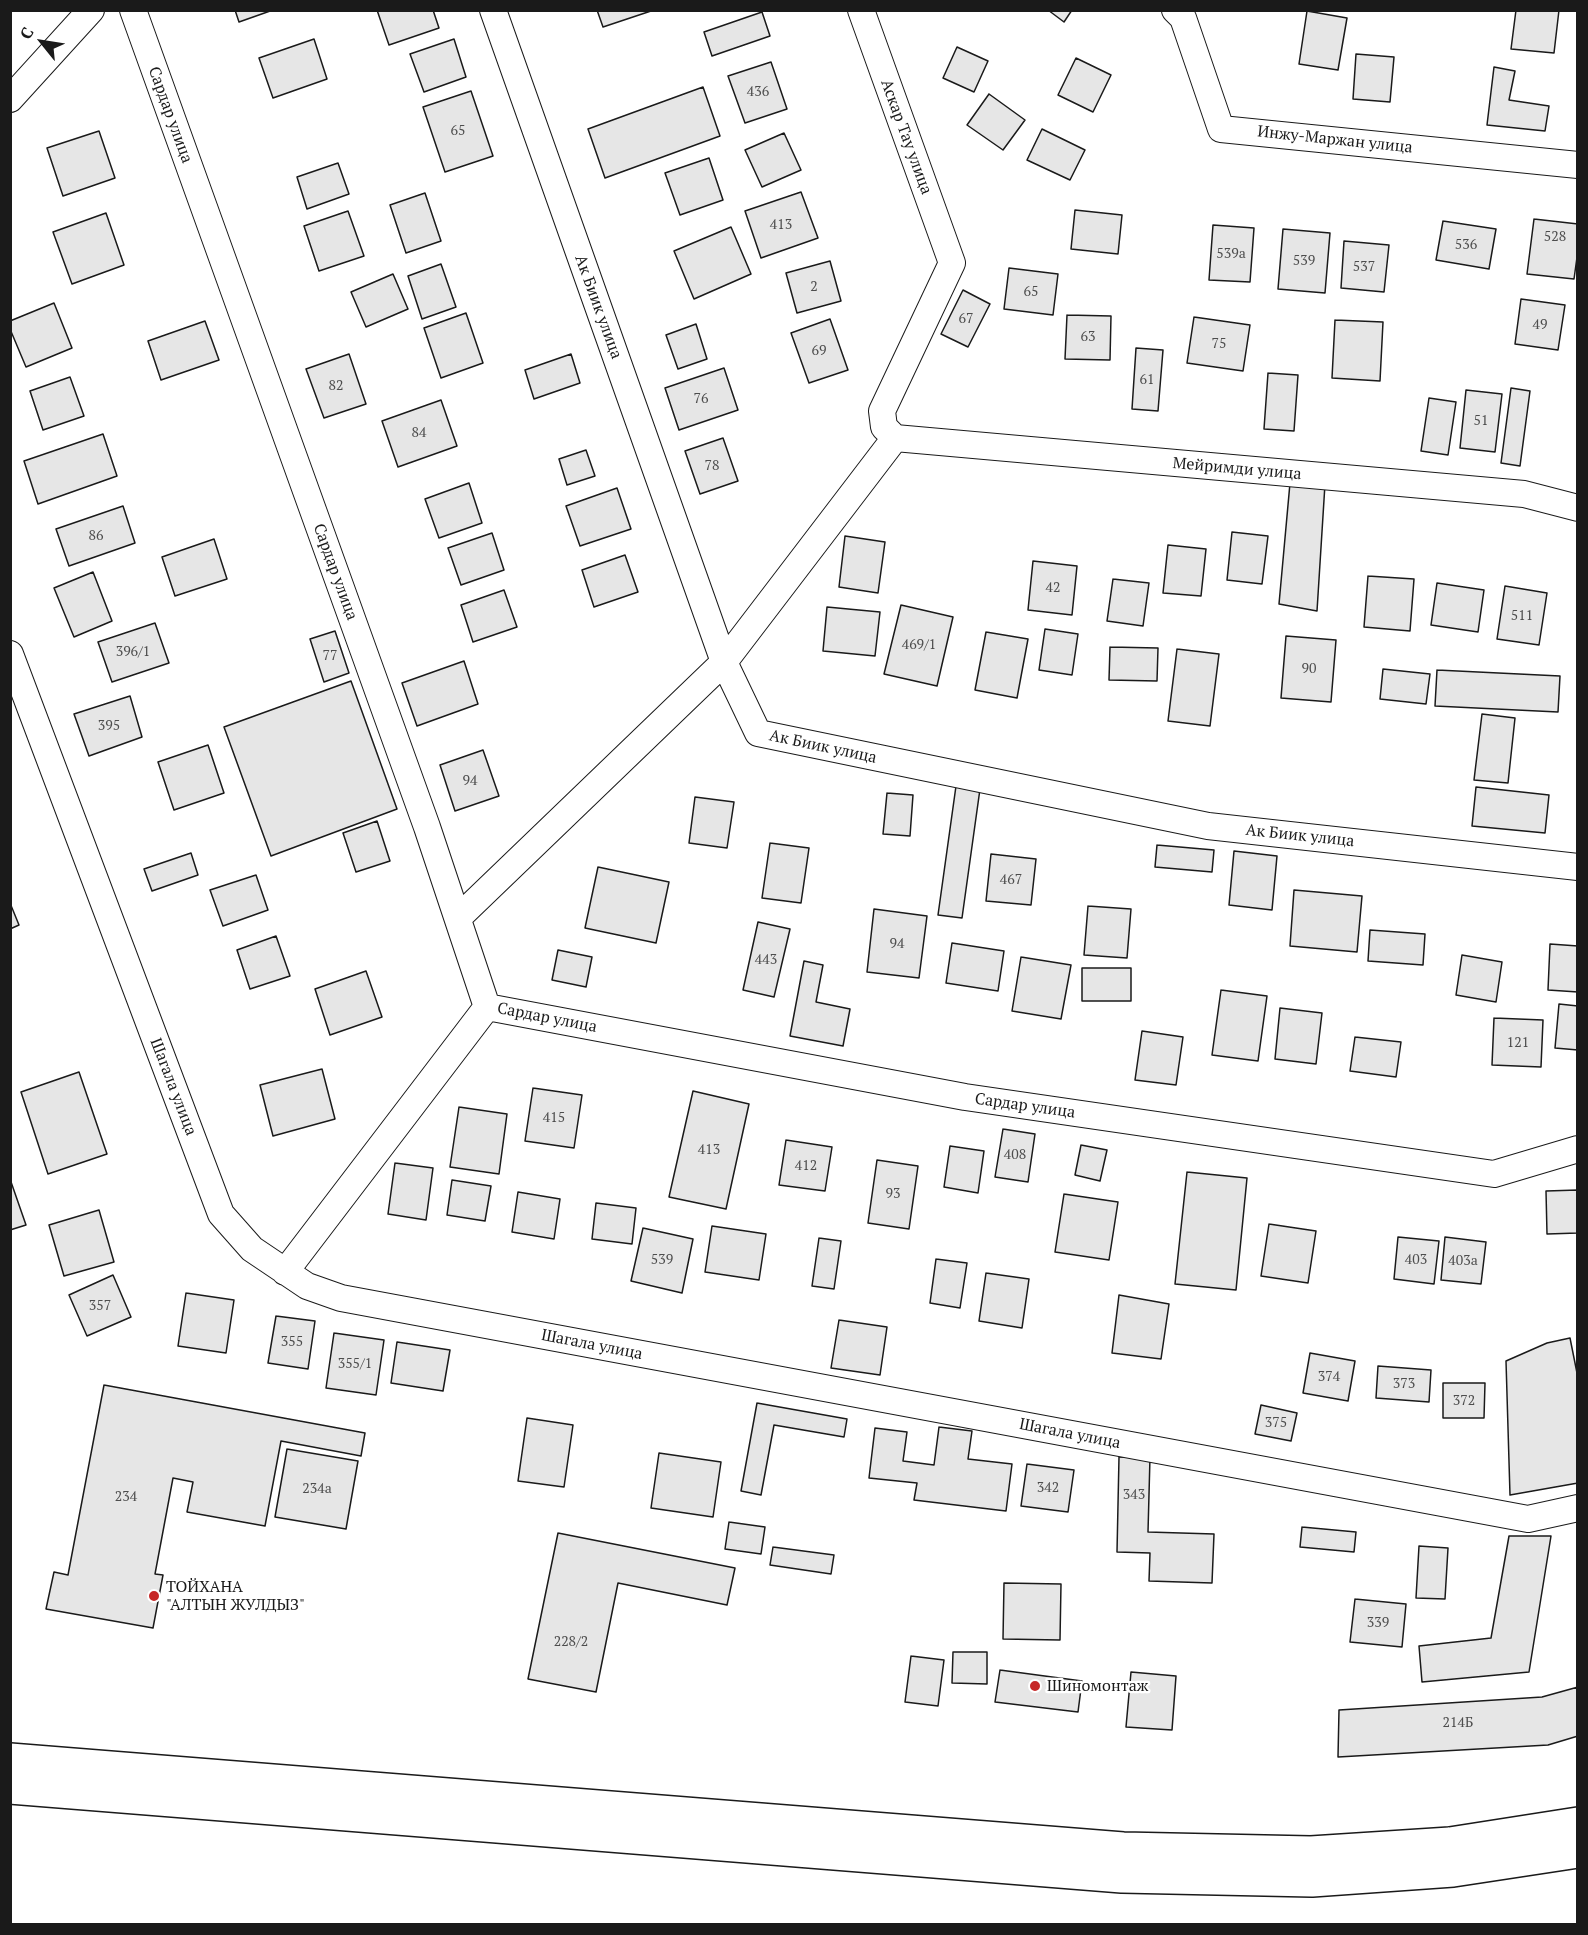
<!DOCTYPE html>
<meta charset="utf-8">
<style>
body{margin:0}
#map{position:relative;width:1588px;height:1935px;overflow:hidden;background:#fff;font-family:"PT Serif",serif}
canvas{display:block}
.frame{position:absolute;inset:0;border:12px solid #1a1a1a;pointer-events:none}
.north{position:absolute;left:12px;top:12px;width:60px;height:60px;-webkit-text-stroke:4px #fff;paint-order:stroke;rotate:300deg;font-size:16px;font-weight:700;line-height:24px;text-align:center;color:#1a1a1a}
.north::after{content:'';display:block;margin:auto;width:21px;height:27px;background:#1a1a1a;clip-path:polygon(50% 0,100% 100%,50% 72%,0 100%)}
</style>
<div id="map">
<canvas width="1588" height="1935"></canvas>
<div class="frame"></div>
<div class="north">С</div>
</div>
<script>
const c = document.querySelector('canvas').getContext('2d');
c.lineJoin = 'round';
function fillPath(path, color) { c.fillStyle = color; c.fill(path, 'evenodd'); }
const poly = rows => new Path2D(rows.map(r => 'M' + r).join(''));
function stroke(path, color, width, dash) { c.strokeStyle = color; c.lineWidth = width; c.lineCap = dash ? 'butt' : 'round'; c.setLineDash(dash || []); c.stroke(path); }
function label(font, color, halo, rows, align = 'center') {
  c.font = font + ' "PT Serif",serif'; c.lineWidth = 4.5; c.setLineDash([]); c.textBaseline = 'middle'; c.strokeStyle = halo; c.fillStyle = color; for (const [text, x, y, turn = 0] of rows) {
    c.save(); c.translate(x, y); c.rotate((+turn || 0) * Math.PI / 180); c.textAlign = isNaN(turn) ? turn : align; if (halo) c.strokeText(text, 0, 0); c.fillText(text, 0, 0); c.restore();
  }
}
const building = poly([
 [235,10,273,10,239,22,235,10],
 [377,10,433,10,439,28,389,45,377,10],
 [597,10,651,10,651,11,603,27,597,10],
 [1048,10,1072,10,1064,22,1048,10],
 [1516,10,1559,10,1554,53,1511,49,1516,10],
 [1307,11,1347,18,1338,70,1299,64,1307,11],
 [762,12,770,36,712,56,704,32,762,12],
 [314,39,327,79,273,98,259,58,314,39],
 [454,39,466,77,424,92,410,54,454,39],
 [957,47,988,61,974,92,943,78,957,47],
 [1356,54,1394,57,1390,102,1353,99,1356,54],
 [1076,58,1111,75,1093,112,1058,95,1076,58],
 [771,62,787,109,745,123,728,76,771,62],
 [1494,67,1515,71,1509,100,1549,106,1545,131,1487,125,1494,67],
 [703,87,720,136,605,178,588,129,703,87],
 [471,91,493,156,445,172,423,107,471,91],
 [989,94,1025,120,1003,150,967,125,989,94],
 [1042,129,1085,150,1070,180,1027,160,1042,129],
 [99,131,115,178,63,196,47,148,99,131],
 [784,133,801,170,762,187,745,150,784,133],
 [709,158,723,200,680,215,665,173,709,158],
 [338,163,349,194,307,209,297,177,338,163],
 [801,192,818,238,761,258,745,211,801,192],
 [425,193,441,241,406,253,390,205,425,193],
 [1075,210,1122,215,1118,254,1071,249,1075,210],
 [348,211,364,256,319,271,304,226,348,211],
 [106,213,124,265,72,284,53,232,106,213],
 [1534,219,1578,224,1578,250,1574,279,1527,274,1534,219],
 [1443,221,1496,229,1489,269,1436,260,1443,221],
 [1213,225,1254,228,1250,282,1209,280,1213,225],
 [731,227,751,274,694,299,674,251,731,227],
 [1283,229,1330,233,1325,293,1278,289,1283,229],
 [1344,241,1389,245,1384,292,1341,288,1344,241],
 [830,261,841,301,797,313,786,273,830,261],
 [441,264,456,307,422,319,408,276,441,264],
 [1009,268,1058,274,1053,315,1004,309,1009,268],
 [393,274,408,309,366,327,351,292,393,274],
 [963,290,990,304,968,347,941,334,963,290],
 [1521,299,1565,305,1558,350,1515,344,1521,299],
 [54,303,72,348,26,367,10,329,10,321,54,303],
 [466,313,483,363,441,378,424,328,466,313],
 [1067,315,1111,316,1110,360,1065,359,1067,315],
 [1194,317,1250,325,1243,371,1187,363,1194,317],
 [830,319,848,370,809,383,791,333,830,319],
 [1335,320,1383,322,1380,381,1332,378,1335,320],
 [205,321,219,360,161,380,148,341,205,321],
 [696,324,707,359,678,369,666,335,696,324],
 [1136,348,1163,350,1158,411,1132,409,1136,348],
 [349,354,366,404,324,418,306,369,349,354],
 [571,354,580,383,534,399,525,370,571,354],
 [724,368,738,410,679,430,665,388,724,368],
 [1268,373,1298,375,1294,431,1264,429,1268,373],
 [70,377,84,416,43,430,30,391,70,377],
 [1511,388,1530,391,1520,466,1501,463,1511,388],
 [1466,390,1502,394,1495,452,1460,448,1466,390],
 [1429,398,1456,402,1448,455,1421,451,1429,398],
 [441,400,457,446,398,467,382,421,441,400],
 [103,434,117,476,38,504,24,461,103,434],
 [723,438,738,481,700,494,685,451,723,438],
 [586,450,595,476,567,485,559,459,586,450],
 [469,483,482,523,439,538,425,499,469,483],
 [1290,483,1325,484,1317,611,1279,604,1290,483],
 [617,488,631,529,580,546,566,506,617,488],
 [123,506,135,543,69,566,56,529,123,506],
 [1232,532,1268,536,1262,584,1227,580,1232,532],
 [492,533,504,570,461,585,448,548,492,533],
 [845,536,885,542,878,593,839,587,845,536],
 [214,539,227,579,175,596,162,557,214,539],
 [1168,545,1206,549,1201,596,1163,593,1168,545],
 [625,555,638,592,594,607,582,570,625,555],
 [1033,561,1077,566,1072,615,1028,610,1033,561],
 [93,572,112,621,74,637,54,588,93,572],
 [1368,576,1414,579,1410,631,1364,627,1368,576],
 [1113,579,1149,583,1143,626,1107,621,1113,579],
 [1437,583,1484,590,1478,632,1431,625,1437,583],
 [1505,586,1547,593,1539,645,1497,639,1505,586],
 [504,590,517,627,473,642,461,605,504,590],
 [901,605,953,617,937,686,884,674,901,605],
 [827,607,880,612,875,656,823,651,827,607],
 [155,623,169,663,112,682,98,642,155,623],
 [1045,629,1078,634,1072,675,1039,670,1045,629],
 [335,631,349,673,324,682,310,639,335,631],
 [986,632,1028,639,1017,698,975,690,986,632],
 [1286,636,1336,640,1331,702,1281,698,1286,636],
 [1110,647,1158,648,1157,681,1109,680,1110,647],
 [1177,649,1219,654,1210,726,1168,721,1177,649],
 [464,661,478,704,417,726,402,683,464,661],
 [1383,669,1430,674,1426,704,1380,699,1383,669],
 [1437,670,1560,676,1558,712,1435,706,1437,670],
 [351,681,397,809,271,856,224,727,351,681],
 [130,696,142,737,89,756,74,714,130,696],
 [1482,714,1515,718,1508,783,1474,780,1482,714],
 [208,745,224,793,174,810,158,762,208,745],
 [483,750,499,796,455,811,440,765,483,750],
 [956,786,980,789,962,918,938,915,956,786],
 [1476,787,1549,795,1545,833,1472,826,1476,787],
 [887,793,913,795,910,836,883,834,887,793],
 [695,797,734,802,727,848,689,843,695,797],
 [377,821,390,861,356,872,343,833,377,821],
 [770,843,809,848,801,903,762,898,770,843],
 [1157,845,1214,850,1212,872,1155,867,1157,845],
 [1234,851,1277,856,1272,910,1229,905,1234,851],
 [191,853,198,875,152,891,144,869,191,853],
 [991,854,1036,859,1031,905,986,901,991,854],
 [598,867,669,882,656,943,585,928,598,867],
 [256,875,268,910,223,926,210,890,256,875],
 [1294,890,1362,896,1357,952,1290,946,1294,890],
 [10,903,19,925,10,929,10,903],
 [1088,906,1131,909,1127,958,1084,955,1088,906],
 [874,909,927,916,919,978,867,972,874,909],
 [758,922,790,929,774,997,743,990,758,922],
 [1370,930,1425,934,1423,965,1368,961,1370,930],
 [276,936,290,976,250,989,237,950,276,936],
 [952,943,1004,951,998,991,946,983,952,943],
 [1550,944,1578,946,1578,992,1548,990,1550,944],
 [558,950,592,957,586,987,552,980,558,950],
 [1462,955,1502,962,1496,1002,1456,995,1462,955],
 [1021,957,1071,965,1061,1019,1012,1011,1021,957],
 [804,961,823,965,816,1002,850,1009,843,1046,790,1036,804,961],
 [1082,968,1131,968,1131,1001,1082,1001,1082,968],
 [366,971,382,1017,330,1035,315,989,366,971],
 [1221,990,1267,996,1258,1061,1212,1055,1221,990],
 [1559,1004,1578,1006,1578,1050,1555,1048,1559,1004],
 [1280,1008,1322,1013,1316,1064,1275,1059,1280,1008],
 [1494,1018,1543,1020,1541,1067,1492,1065,1494,1018],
 [1142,1031,1183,1037,1176,1085,1135,1080,1142,1031],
 [1355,1037,1401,1042,1396,1077,1350,1071,1355,1037],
 [322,1069,335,1119,273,1136,260,1085,322,1069],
 [79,1072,107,1154,48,1174,21,1092,79,1072],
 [533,1088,582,1095,574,1148,525,1141,533,1088],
 [693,1091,749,1104,726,1209,669,1197,693,1091],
 [459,1107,507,1114,499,1174,450,1167,459,1107],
 [1003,1129,1035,1134,1028,1182,995,1177,1003,1129],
 [786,1140,832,1147,825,1191,779,1185,786,1140],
 [1081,1145,1107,1150,1100,1181,1075,1175,1081,1145],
 [950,1146,984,1151,978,1193,944,1187,950,1146],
 [877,1160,918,1166,909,1229,868,1223,877,1160],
 [395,1163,433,1168,426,1220,388,1214,395,1163],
 [1187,1172,1247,1178,1236,1290,1175,1284,1187,1172],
 [10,1179,26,1225,10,1230,10,1179],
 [452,1180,491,1186,485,1221,447,1215,452,1180],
 [1578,1190,1578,1233,1547,1234,1546,1191,1578,1190],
 [518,1192,560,1199,554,1239,512,1232,518,1192],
 [1064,1194,1118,1202,1109,1260,1055,1252,1064,1194],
 [596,1203,636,1208,632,1244,592,1239,596,1203],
 [99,1210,114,1262,64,1276,49,1225,99,1210],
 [1269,1224,1316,1231,1308,1283,1261,1276,1269,1224],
 [712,1226,766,1234,759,1280,705,1272,712,1226],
 [643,1228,693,1239,682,1293,631,1281,643,1228],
 [1398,1237,1439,1241,1434,1284,1394,1279,1398,1237],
 [1445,1237,1486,1242,1481,1284,1441,1280,1445,1237],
 [819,1238,841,1241,834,1289,812,1286,819,1238],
 [936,1259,967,1263,960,1308,930,1303,936,1259],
 [986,1273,1029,1279,1022,1328,979,1321,986,1273],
 [113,1275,131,1317,87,1336,69,1295,113,1275],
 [186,1293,234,1300,226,1353,178,1346,186,1293],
 [1119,1295,1169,1304,1161,1359,1112,1353,1119,1295],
 [276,1316,315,1321,308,1369,268,1363,276,1316],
 [839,1320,887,1327,880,1375,831,1368,839,1320],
 [334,1333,384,1340,376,1395,326,1388,334,1333],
 [1570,1338,1578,1378,1578,1483,1510,1495,1506,1361,1547,1343,1570,1338],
 [397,1342,450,1350,443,1391,391,1383,397,1342],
 [1310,1353,1355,1361,1348,1401,1303,1393,1310,1353],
 [1378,1366,1431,1370,1429,1402,1376,1398,1378,1366],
 [1443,1383,1485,1383,1484,1418,1443,1418,1443,1383],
 [104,1385,365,1433,361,1456,281,1441,265,1526,187,1512,193,1482,173,1478,155,1574,163,1575,153,1628,46,1609,54,1572,68,1575,104,1385],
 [757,1403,847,1419,844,1437,774,1425,761,1495,741,1491,757,1403],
 [1261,1405,1297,1413,1291,1441,1255,1434,1261,1405],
 [527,1418,573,1425,564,1487,518,1481,527,1418],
 [939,1427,972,1431,968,1459,1012,1464,1006,1511,914,1500,917,1483,869,1478,875,1428,907,1432,903,1461,934,1465,939,1427],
 [287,1449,358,1461,346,1529,275,1517,287,1449],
 [659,1453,721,1462,713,1517,651,1508,659,1453],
 [1119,1457,1150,1457,1148,1532,1214,1534,1212,1583,1149,1581,1150,1553,1117,1552,1119,1457],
 [1027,1464,1074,1470,1068,1512,1021,1506,1027,1464],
 [729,1522,765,1527,761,1554,725,1549,729,1522],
 [1302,1527,1356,1532,1354,1552,1300,1547,1302,1527],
 [558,1533,735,1568,727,1605,618,1583,596,1692,528,1679,558,1533],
 [1509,1536,1551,1536,1529,1672,1422,1682,1419,1646,1491,1638,1509,1536],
 [1419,1546,1448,1548,1445,1599,1416,1598,1419,1546],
 [773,1547,834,1555,831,1574,770,1565,773,1547],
 [1004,1583,1061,1584,1060,1640,1003,1639,1004,1583],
 [1355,1599,1406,1604,1402,1647,1350,1642,1355,1599],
 [953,1652,987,1652,987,1684,952,1683,953,1652],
 [911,1656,944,1660,938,1706,905,1702,911,1656],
 [1000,1670,1082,1681,1078,1712,995,1702,1000,1670],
 [1131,1672,1176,1676,1172,1730,1126,1727,1131,1672],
 [1578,1687,1578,1736,1548,1745,1338,1757,1339,1710,1542,1697,1578,1687]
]);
const minor = poly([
 [133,10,427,827,487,1007,965,1097,1494,1174,1578,1149],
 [493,10,724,662,758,733,1208,826,1578,867],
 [1175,10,1183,18,1221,129,1578,165],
 [10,99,91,10],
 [895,438,1524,494,1578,508],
 [10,654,221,1214,252,1249,307,1286,341,1298,1528,1519,1578,1508],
 [458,918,724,662,895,438,884,427,882,411,952,263,861,10],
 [285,1272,487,1007]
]);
const highway = poly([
 [10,1760,1123,1849,1311,1853,1450,1844,1578,1824],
 [10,1787,1122,1876,1312,1880,1453,1870,1578,1851]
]);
const markers = [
 [154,1596,6,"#c62828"],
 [1035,1686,6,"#c62828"]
];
const numberNames = [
 ["436",758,92],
 ["65",458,131],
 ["413",781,225],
 ["528",1555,237],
 ["536",1466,245],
 ["539а",1231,254],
 ["539",1304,261],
 ["537",1364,267],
 ["2",814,287],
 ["65",1031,292],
 ["67",966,319],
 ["49",1540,325],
 ["63",1088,337],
 ["75",1219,344],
 ["69",819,351],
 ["61",1147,380],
 ["82",336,386],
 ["76",701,399],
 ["51",1481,421],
 ["84",419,433],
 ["78",712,466],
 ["86",96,536],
 ["42",1053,588],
 ["511",1522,616],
 ["469/1",919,645],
 ["396/1",133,652],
 ["77",330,656],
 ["90",1309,669],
 ["395",109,726],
 ["94",470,781],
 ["467",1011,880],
 ["94",897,944],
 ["443",766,960],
 ["121",1518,1043],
 ["415",554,1118],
 ["413",709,1150],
 ["408",1015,1155],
 ["412",806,1166],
 ["93",893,1194],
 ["539",662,1260],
 ["403",1416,1260],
 ["403а",1463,1261],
 ["357",100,1306],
 ["355",292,1342],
 ["355/1",355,1364],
 ["374",1329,1377],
 ["373",1404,1384],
 ["372",1464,1401],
 ["375",1276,1423],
 ["342",1048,1488],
 ["234а",317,1489],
 ["343",1134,1495],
 ["234",126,1497],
 ["339",1378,1623],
 ["228/2",571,1642],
 ["214Б",1458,1723]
];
const streetNames = [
 ["Сардар улица",170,115,70],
 ["Аскар Тау улица",906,137,70],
 ["Инжу-Маржан улица",1335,140,6],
 ["Ак Биик улица",598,307,70],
 ["Мейримди улица",1237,469,5],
 ["Сардар улица",335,572,70],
 ["Ак Биик улица",823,747,12],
 ["Ак Биик улица",1300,836,6],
 ["Сардар улица",547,1018,11],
 ["Шагала улица",173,1087,69],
 ["Сардар улица",1025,1106,8],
 ["Шагала улица",592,1345,11],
 ["Шагала улица",1070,1434,11]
];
const poiNames = [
 ["ТОЙХАНА",166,1587],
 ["\"АЛТЫН ЖУЛДЫЗ\"",166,1605],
 ["Шиномонтаж",1047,1686]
];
fillPath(building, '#e6e6e6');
stroke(building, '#1a1a1a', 1.5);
stroke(minor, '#1a1a1a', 28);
stroke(highway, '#1a1a1a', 36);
stroke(minor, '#fff', 26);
stroke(highway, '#fff', 33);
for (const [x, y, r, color] of markers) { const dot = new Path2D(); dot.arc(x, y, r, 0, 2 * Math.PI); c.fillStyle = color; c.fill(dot); stroke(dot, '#fff', 2); }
label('14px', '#4d4d4d', null, numberNames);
label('16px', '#1a1a1a', '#fff', streetNames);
label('16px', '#1a1a1a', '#fff', poiNames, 'left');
</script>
